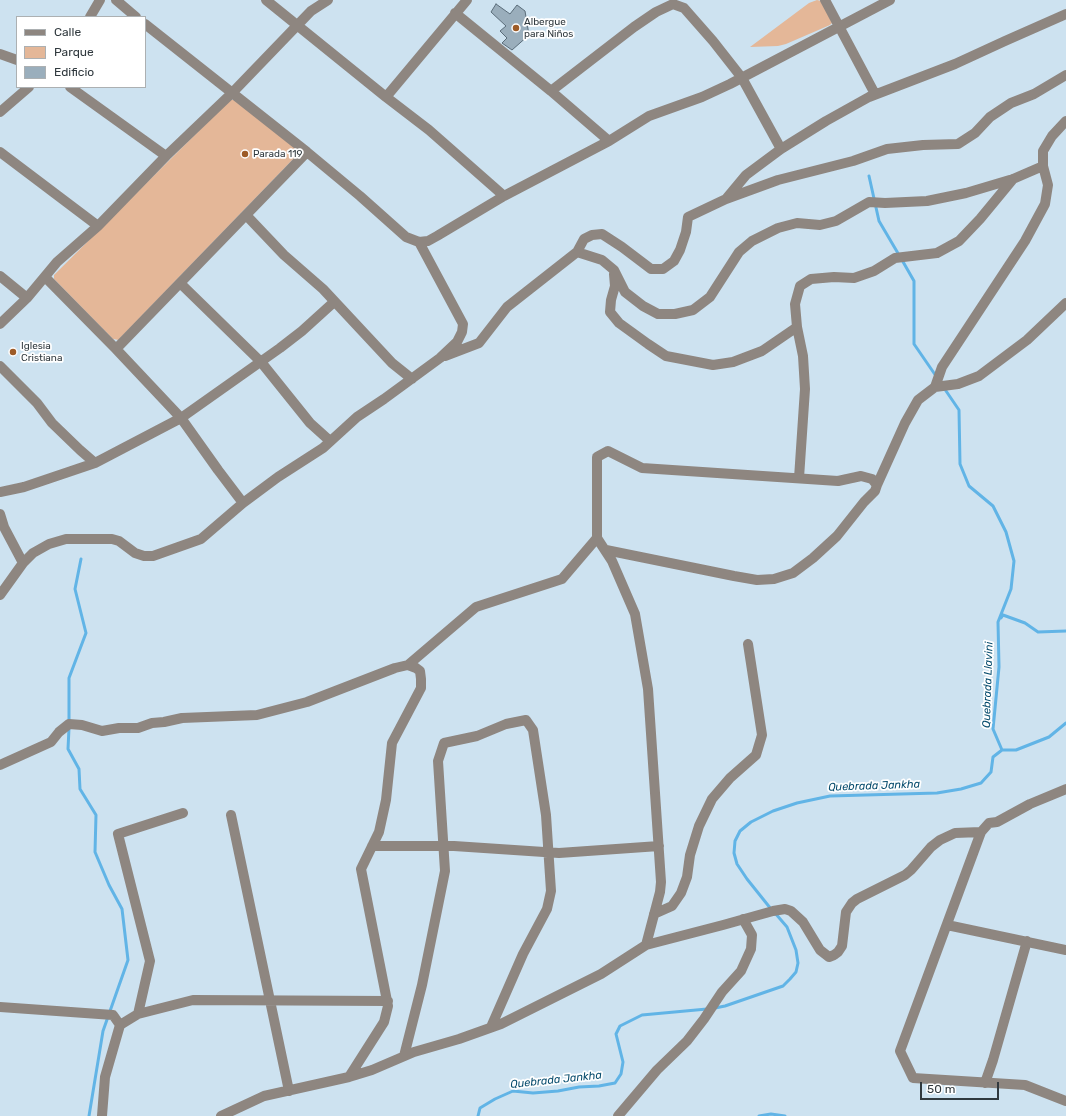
<!DOCTYPE html>
<meta charset="utf-8">
<style>
body{margin:0}
#map{position:relative;width:1066px;height:1116px;overflow:hidden;background:#cde2f0;font-family:Rubik,sans-serif}
canvas{display:block}
.legend{position:absolute;left:16px;top:16px;width:130px;height:72px;box-sizing:border-box;background:#fff;border:1px solid #acb0b2;margin:0;padding:5px 7px;list-style:none;font-size:12px;color:#30393e}
.legend li{display:flex;align-items:center;gap:8px;height:20px}
.legend b{width:20px;border:1px solid #acb0b2}
.scale{position:absolute;left:920px;top:1082px;width:79px;height:18px;box-sizing:border-box;border:2px solid #30393e;border-top:0;padding-left:5px;font-size:12px;line-height:14px;white-space:nowrap;color:#30393e;-webkit-text-stroke:3px #fff;paint-order:stroke}
</style>
<div id="map">
<canvas width="1066" height="1116"></canvas>
<ul class="legend">
<li><b style="height:5px;background:#8e8680"></b>Calle</li>
<li><b style="height:11px;background:#e4b798"></b>Parque</li>
<li><b style="height:11px;background:#9aaebc"></b>Edificio</li>
</ul>
<div class="scale">50 m</div>
</div>
<script>
const c = document.querySelector('canvas').getContext('2d');
c.lineJoin = 'round';
function fillPath(path, color) { c.fillStyle = color; c.fill(path, 'evenodd'); }
const poly = rows => new Path2D(rows.map(r => 'M' + r).join(''));
function stroke(path, color, width, dash) { c.strokeStyle = color; c.lineWidth = width; c.lineCap = dash ? 'butt' : 'round'; c.setLineDash(dash || []); c.stroke(path); }
function label(font, color, halo, rows, align = 'center') {
  c.font = font + ' Rubik,sans-serif'; c.lineWidth = 3.5; c.setLineDash([]); c.textBaseline = 'middle'; c.strokeStyle = halo; c.fillStyle = color; for (const [text, x, y, turn = 0] of rows) {
    c.save(); c.translate(x, y); c.rotate((+turn || 0) * Math.PI / 180); c.textAlign = isNaN(turn) ? turn : align; if (halo) c.strokeText(text, 0, 0); c.fillText(text, 0, 0); c.restore();
  }
}
const green = poly([
 [817,0,821,1,833,22,830,25,786,44,778,46,750,47,809,3],
 [230,100,234,100,297,148,299,153,121,337,119,340,113,339,54,279,54,275]
]);
const stream = poly([
 [869,176,879,221,899,255],
 [902,260,914,281,914,344,936,376],
 [944,388,959,410,960,464,969,486,993,506,1006,532,1014,561,1011,589,998,622],
 [1001,618,1003,615,1025,623,1038,632,1066,631],
 [998,622,999,667,993,729,1002,750],
 [69,722,69,678,86,633,75,589,81,559],
 [69,728,68,749,79,769,80,789,96,815,95,852,109,885,122,909,128,960,103,1031,89,1116],
 [771,909,747,879,737,864,734,853,735,841,740,831,751,822,773,811,797,803,830,796,937,793,961,789,981,783,991,772,993,757,1002,750,1016,750,1049,737,1066,723],
 [715,1008,725,1006,783,986,790,979,796,972,798,963,796,950,787,927,775,913],
 [478,1116,480,1108,495,1099,513,1091,533,1093,558,1091,579,1087,599,1086,615,1083,621,1074,623,1062,616,1034,620,1026,642,1015,707,1009],
 [759,1116,771,1114,785,1116]
]);
const building = poly([
 [496,4,510,14,517,5,525,11,529,35,512,50,502,43,507,38,500,31,506,26,491,12,496,4]
]);
const minor = poly([
 [116,0,136,17],
 [266,0,386,97,429,130,504,196],
 [825,0,875,94],
 [455,13,551,91,609,141],
 [90,17,100,0],
 [145,24,307,152,360,196,406,237,419,242,428,241,437,236,504,196,609,141,649,116,702,97,730,84,890,0],
 [0,54,17,60],
 [70,87,166,156],
 [551,91,634,27,656,12,673,4,684,8,713,41,742,78,781,149],
 [386,97,467,0],
 [0,112,29,87],
 [0,152,98,226],
 [1043,166,1013,179,966,193,927,201,885,203,869,202,836,221,820,225,797,223,778,228,752,241,739,252,710,297,693,310,675,314,658,314,643,306,625,292,614,270,602,260,577,252,584,239,592,235,602,234,622,247,651,269,663,269,674,261,680,250,686,232,688,217,726,199,778,180,853,161,887,149,923,145,958,144,975,133,990,117,1011,103,1034,94,1066,75],
 [726,199,746,175,781,149,826,121,869,97,955,64,1005,41,1066,14],
 [246,215,284,255,323,289,392,363,412,379],
 [614,274,615,286,611,300,610,312,619,323,648,344,666,356,713,365,733,362,762,351,797,327],
 [0,276,27,298],
 [45,277,116,349,181,418,218,470,243,503],
 [180,283,261,362,310,423,330,441],
 [0,324,27,298,57,262,98,226,166,156,233,92,311,11,328,0],
 [116,349,307,152],
 [445,356,479,343,507,307,577,252],
 [0,366,37,403,52,423,80,450,95,463],
 [935,387,942,367,1025,241,1045,204,1048,185,1043,166,1043,151,1052,136,1066,121],
 [799,478,805,389,803,356,797,327,795,304,800,286,811,279,834,277,854,278,874,271,895,258,937,253,959,241,980,219,1013,179],
 [877,485,905,423,918,400,935,387,958,384,979,376,1027,340,1066,303],
 [0,492,24,487,95,463,181,418,280,348,302,331,334,302],
 [0,514,4,527,23,563],
 [606,550,734,576,757,580,774,579,793,573,813,558,837,536,864,502,875,491,877,485,872,479,861,476,838,481,642,468,608,451,597,457,597,538,612,561,635,614,648,689,661,882,660,892,646,945],
 [0,595,23,563,33,553,49,544,66,539,112,539,119,541,135,553,144,556,153,556,201,539,243,503,278,477,323,448,357,417,384,399,440,358,457,342,462,332,463,324,419,242],
 [408,665,476,607,562,579,597,538],
 [0,765,51,742,59,732,69,724,82,725,102,731,119,728,138,728,152,723,164,722,182,718,257,715,307,702,395,668,408,665,416,668,420,671,421,679,421,688,392,743,386,800,379,832,361,869,388,1006,384,1022,349,1077],
 [231,815,289,1091],
 [981,832,900,1051,913,1078,1025,1085,1066,1101],
 [372,846,454,846,559,853,659,846],
 [654,914,672,906,681,893,687,877,690,855,699,826,712,799,730,778,756,755,762,735,748,644],
 [947,925,1066,950],
 [0,1007,113,1015,120,1025],
 [138,1014,150,961,118,834,183,813],
 [404,1056,422,985,445,871,438,761,444,743,477,736,506,724,526,720,533,730,546,815,551,891,547,909,523,954,491,1027],
 [985,1083,993,1060,1027,941],
 [102,1116,105,1077,120,1025,138,1014,193,1000,388,1001],
 [221,1116,264,1096,349,1077,372,1070,414,1052,459,1039,501,1024,601,974,646,945,723,925,773,911,785,909,791,911,803,922,820,950,829,957,834,955,838,952,842,946,846,912,852,903,857,899,905,875,911,870,931,847,940,840,955,833,981,832,989,823,997,822,1030,804,1066,789],
 [618,1116,657,1070,687,1041,704,1019,722,992,741,971,751,949,752,935,743,919]
]);
const markers = [
 [516,28,4,"#9d5b27"],
 [245,154,4,"#9d5b27"],
 [13,352,4,"#9d5b27"]
];
const poiNames = [
 ["Albergue",524,22],
 ["para Niños",524,34],
 ["Parada 119",253,154],
 ["Iglesia",21,346],
 ["Cristiana",21,358]
];
const waterNames = [
 ["Quebrada Llavini",988,685,-88],
 ["Quebrada Jankha",874,786,-2],
 ["Quebrada Jankha",556,1080,-6]
];
fillPath(green, '#e4b798');
stroke(stream, '#61b4e6', 3);
fillPath(building, '#9aaebc');
stroke(building, '#5a6c79', 1);
stroke(minor, '#8e8680', 10);
for (const [x, y, r, color] of markers) { const dot = new Path2D(); dot.arc(x, y, r, 0, 2 * Math.PI); c.fillStyle = color; c.fill(dot); stroke(dot, '#fff', 1.5); }
label('10px', '#30393e', '#fff', poiNames, 'left');
label('italic 11px', '#074c6d', '#fff', waterNames);
</script>
